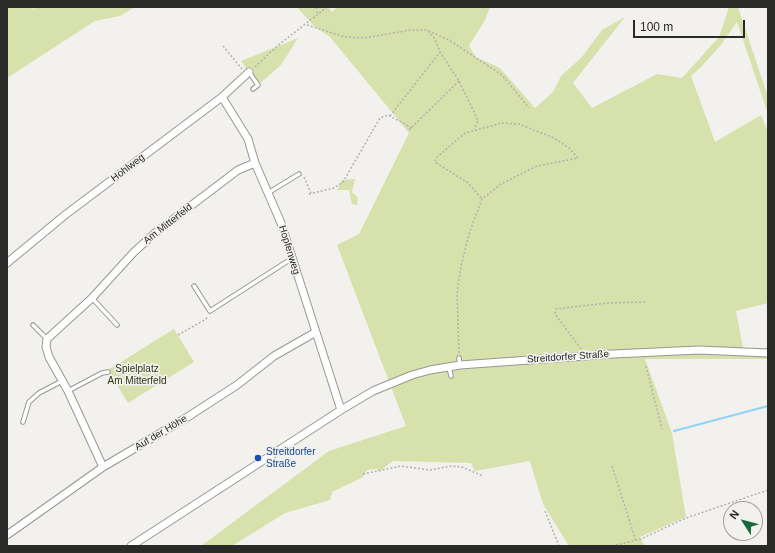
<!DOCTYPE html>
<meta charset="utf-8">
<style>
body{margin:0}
#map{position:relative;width:775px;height:553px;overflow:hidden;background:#f2f1ee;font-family:Arial,sans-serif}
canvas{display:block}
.frame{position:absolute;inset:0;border:8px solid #2a2a29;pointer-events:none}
.north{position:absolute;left:723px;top:501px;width:40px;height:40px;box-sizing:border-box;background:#f2f1ee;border:1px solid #a2a19f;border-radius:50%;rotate:306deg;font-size:11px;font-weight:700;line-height:16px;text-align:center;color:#2a2a29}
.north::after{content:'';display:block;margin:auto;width:14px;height:18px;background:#186b3b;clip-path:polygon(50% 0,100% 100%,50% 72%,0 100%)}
.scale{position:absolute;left:633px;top:20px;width:112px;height:18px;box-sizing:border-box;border:2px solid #2a2a29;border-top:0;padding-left:5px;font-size:12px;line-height:14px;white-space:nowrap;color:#2a2a29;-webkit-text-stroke:3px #f2f1ee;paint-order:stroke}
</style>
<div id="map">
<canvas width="775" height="553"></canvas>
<div class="frame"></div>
<div class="north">N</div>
<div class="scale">100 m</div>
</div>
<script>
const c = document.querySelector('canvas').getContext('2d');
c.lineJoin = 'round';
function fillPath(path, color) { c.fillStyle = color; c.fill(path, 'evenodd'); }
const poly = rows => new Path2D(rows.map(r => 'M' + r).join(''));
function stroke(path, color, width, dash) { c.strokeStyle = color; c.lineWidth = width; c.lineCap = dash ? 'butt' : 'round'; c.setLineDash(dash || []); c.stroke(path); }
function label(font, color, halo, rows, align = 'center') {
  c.font = font + ' Arial,sans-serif'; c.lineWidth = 3.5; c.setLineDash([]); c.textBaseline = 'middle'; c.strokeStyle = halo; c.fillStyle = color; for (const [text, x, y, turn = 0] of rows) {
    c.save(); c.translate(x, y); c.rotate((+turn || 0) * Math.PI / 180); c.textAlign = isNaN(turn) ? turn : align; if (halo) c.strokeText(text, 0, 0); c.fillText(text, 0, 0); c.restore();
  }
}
const green = poly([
 [7,7,31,7,33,9,36,7,135,7,120,16,95,21,7,78],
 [297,7,328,7,332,12,337,7,490,7,485,20,469,46,476,57,500,68,535,108,553,92,561,76,582,57,602,30,625,17,573,83,592,108,657,74,682,78,719,37,729,7,738,7,768,97,768,114,737,22,720,46,701,67,691,76,715,142,761,115,768,132,768,303,736,311,743,348,768,348,768,359,645,359,672,433,686,517,640,537,645,546,569,546,543,504,530,461,475,471,471,463,393,461,379,472,377,469,367,470,363,477,332,492,330,500,285,513,232,546,201,546,329,451,406,426,337,245,359,234,409,133,330,37,314,26],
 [298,38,281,65,258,85,241,61],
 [355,179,352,192,358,198,357,205,352,204,349,190,337,190,342,180],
 [174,329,194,362,128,403,108,370]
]);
const stream = poly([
 [674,431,768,406]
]);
const path = poly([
 [316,7,318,15],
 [307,25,345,37,364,38,411,30,427,30,449,40,502,75,529,108],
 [428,31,435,39,440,52,459,81,476,116,478,121,474,129],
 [223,46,242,69],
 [255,67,276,47,327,7],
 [390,116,440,52],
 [409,130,459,81],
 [304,177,311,193],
 [309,194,334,188,343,182,380,118,388,115,412,128],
 [178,335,206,319,208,316],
 [581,349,555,314,556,309,607,303,647,302],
 [459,353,457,293,461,266,469,234,482,199,501,184,537,166,578,158,569,148,554,138,519,124,502,123,465,133,436,158,435,162,468,183,482,199],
 [646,366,662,429],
 [612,466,636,541],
 [363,474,401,466,430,470,451,466,462,467,483,476],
 [545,511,559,546],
 [612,546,641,539,686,518,768,490]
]);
const lane = poly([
 [249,72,258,85,253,89],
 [268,193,299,174],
 [194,286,210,311,291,259],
 [92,298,117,325],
 [33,325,47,339],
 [459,358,460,365],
 [449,367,451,376],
 [68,391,102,373,108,372],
 [23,422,29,402,39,393,62,381]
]);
const street = poly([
 [222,97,248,139,255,163,281,223,341,410],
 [7,263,65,215,222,97,249,72],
 [103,467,68,391,49,357,46,347,47,339,92,298,134,252,155,233,238,170,255,163],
 [7,535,103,467,186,418,237,385,274,356,316,332],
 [131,546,341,410,373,391,412,375,430,370,460,365,613,354,699,350,768,353]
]);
const markers = [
 [258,458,4,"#1a4fb4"]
];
const streetNames = [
 ["Hohlweg",128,168,-37],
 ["Am Mitterfeld",168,224,-38],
 ["Hopfenweg",289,250,73],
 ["Streitdorfer Straße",568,357,-4],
 ["Auf der Höhe",161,433,-31]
];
const parkNames = [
 ["Spielplatz",137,369],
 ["Am Mitterfeld",137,381]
];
const transitNames = [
 ["Streitdorfer",266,452],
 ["Straße",266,464]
];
fillPath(green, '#d7e1ab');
stroke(stream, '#91d3f7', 2);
stroke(lane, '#979793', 5.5);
stroke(street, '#979793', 9);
stroke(path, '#b2b2af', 1.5, [2, 2]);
stroke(lane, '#fff', 3.5);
stroke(street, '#fff', 7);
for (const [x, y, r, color] of markers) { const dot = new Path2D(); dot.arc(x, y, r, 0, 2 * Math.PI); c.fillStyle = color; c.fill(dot); stroke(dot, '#f2f1ee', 1.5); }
label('10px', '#2a2a29', '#f2f1ee', streetNames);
label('10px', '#2f3411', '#f2f1ee', parkNames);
label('10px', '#164399', '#f2f1ee', transitNames, 'left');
</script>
